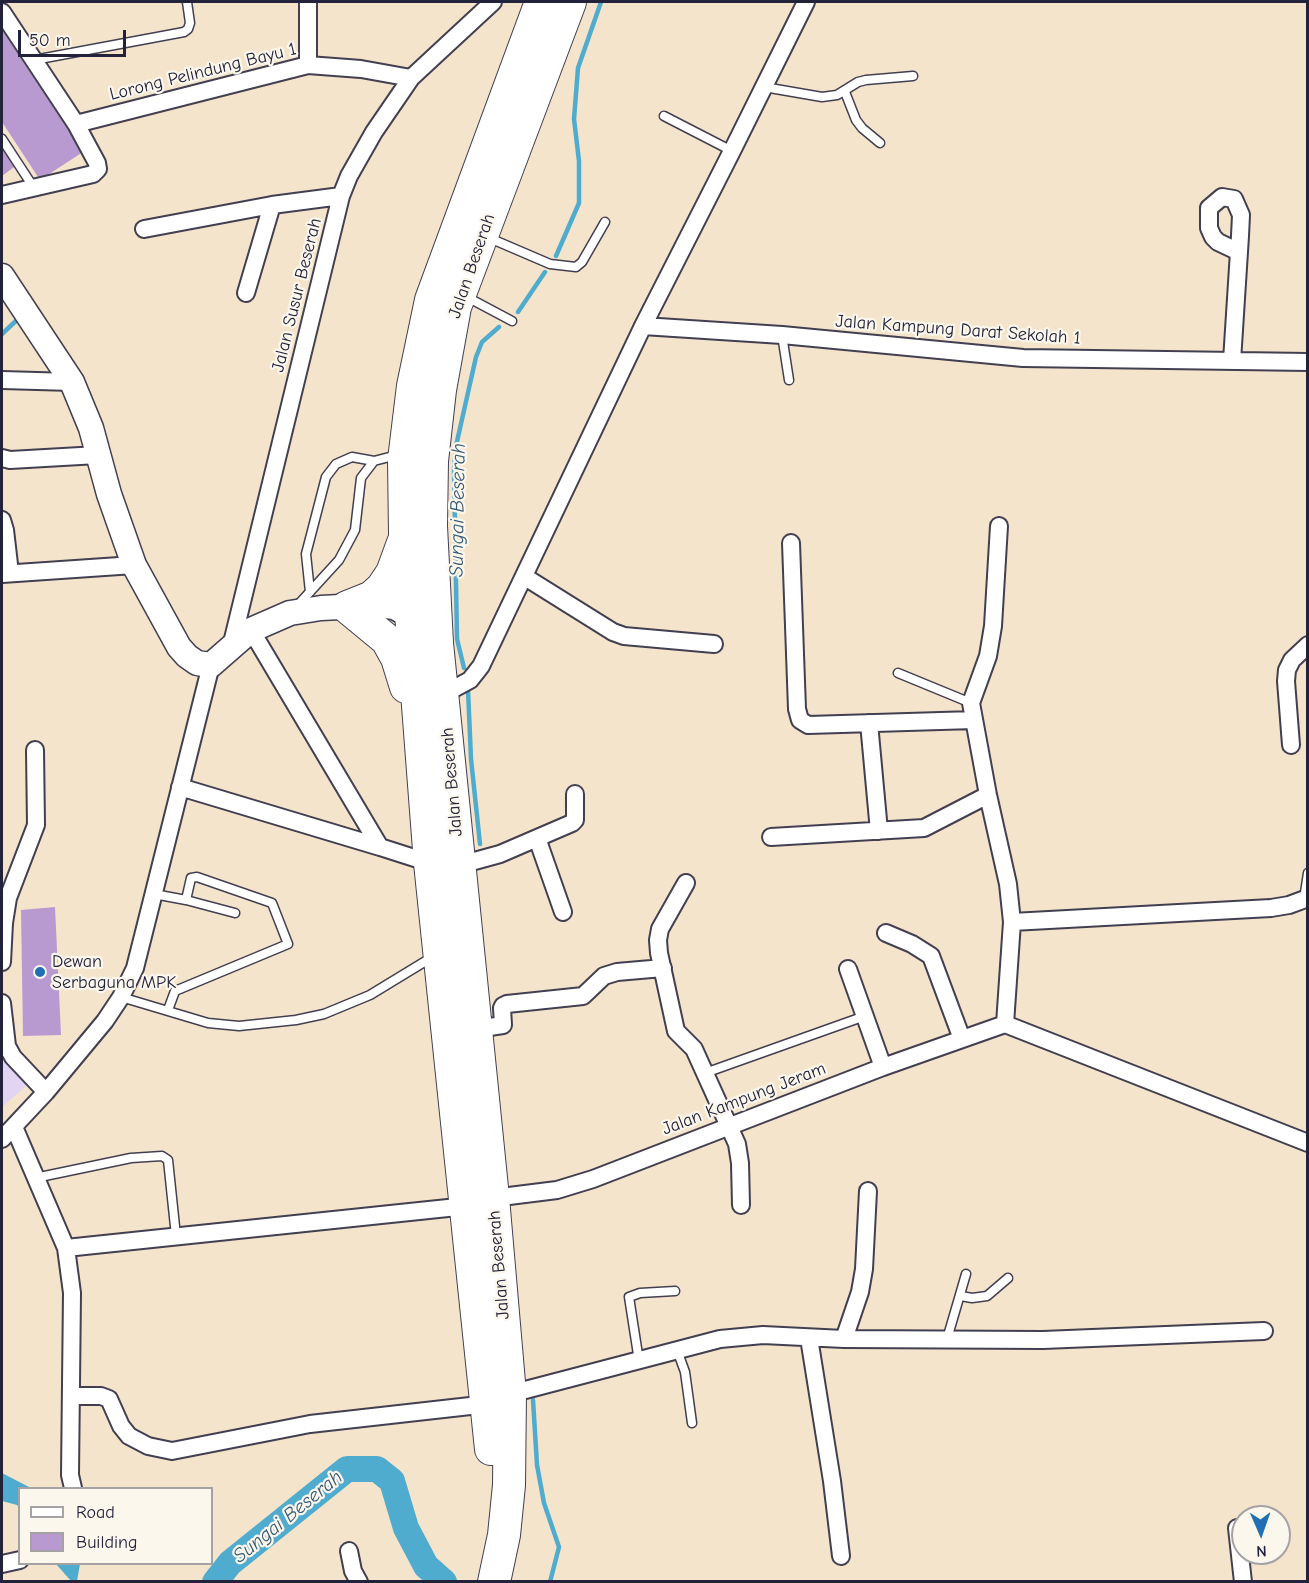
<!DOCTYPE html>
<style>
body{margin:0}
#map{position:relative;width:1309px;height:1583px;overflow:hidden;background:#f4e4cb;font-family:"Comic Neue",sans-serif}
canvas{display:block}
.frame{position:absolute;inset:0;border:3px solid #22223b;pointer-events:none}
.legend{position:absolute;left:18px;top:1487px;width:195px;height:78px;box-sizing:border-box;background:#fbf7ec;border:2px solid #a4a2a5;margin:0;padding:8px 10px;list-style:none;font-size:18px;color:#22223b}
.legend li{display:flex;align-items:center;gap:12px;height:30px}
.legend b{width:30px;border:2px solid #a4a2a5}
.north{position:absolute;left:1231px;top:1505px;width:60px;height:60px;box-sizing:border-box;background:#fbf7ec;border:2px solid #a4a2a5;border-radius:50%;rotate:178deg;font-size:16px;font-weight:700;line-height:24px;text-align:center;color:#22223b}
.north::after{content:'';display:block;margin:auto;width:21px;height:27px;background:#1f6fb2;clip-path:polygon(50% 0,100% 100%,50% 72%,0 100%)}
.scale{position:absolute;left:18px;top:30px;width:108px;height:27px;box-sizing:border-box;border:3px solid #22223b;border-top:0;padding-left:8px;font-size:18px;line-height:21px;white-space:nowrap;color:#22223b;-webkit-text-stroke:4px #fbf7ec;paint-order:stroke}
</style>
<div id="map">
<canvas width="1309" height="1583"></canvas>
<div class="frame"></div>
<ul class="legend">
<li><b style="height:8px;background:#fff"></b>Road</li>
<li><b style="height:16px;background:#b99ad0"></b>Building</li>
</ul>
<div class="north">N</div>
<div class="scale">50 m</div>
</div>
<script>
const c = document.querySelector('canvas').getContext('2d');
c.lineJoin = 'round';
function fillPath(path, color) { c.fillStyle = color; c.fill(path, 'evenodd'); }
const poly = rows => new Path2D(rows.map(r => 'M' + r).join(''));
function stroke(path, color, width, dash) { c.strokeStyle = color; c.lineWidth = width; c.lineCap = dash ? 'butt' : 'round'; c.setLineDash(dash || []); c.stroke(path); }
function label(font, color, halo, rows, align = 'center') {
  c.font = font + ' "Comic Neue",sans-serif'; c.lineWidth = 4.5; c.setLineDash([]); c.textBaseline = 'middle'; c.strokeStyle = halo; c.fillStyle = color; for (const [text, x, y, turn = 0] of rows) {
    c.save(); c.translate(x, y); c.rotate((+turn || 0) * Math.PI / 180); c.textAlign = isNaN(turn) ? turn : align; if (halo) c.strokeText(text, 0, 0); c.fillText(text, 0, 0); c.restore();
  }
}
const built = poly([
 [2,1055,27,1085,2,1107]
]);
const water = poly([
 [2,1473,31,1488,20,1488,19,1508,17,1505,2,1501],
 [56,1564,80,1564,77,1581,71,1581]
]);
const stream = poly([
 [556,256,579,203,579,161,574,119,578,68,601,2],
 [518,312,545,272],
 [2,334,19,318],
 [464,668,457,639,454,470,456,446,476,357,482,342,499,327],
 [468,690,471,759,480,844],
 [533,1400,537,1465,544,1503,559,1547,550,1582]
]);
const river = poly([
 [215,1582,230,1563,347,1469,377,1469,392,1481,406,1528,426,1566,444,1582]
]);
const building = poly([
 [2,30,83,152,40,180,2,122],
 [2,139,18,164,2,176],
 [55,907,61,1035,23,1036,21,910]
]);
const lane = poly([
 [34,60,184,32,188,29,190,23,187,2],
 [764,87,822,97,837,95,858,82,866,80,913,76],
 [845,92,856,120,862,128,880,143],
 [664,116,732,151],
 [2,139,34,188],
 [487,237,550,264,576,267,582,262,605,222],
 [465,296,512,321],
 [782,335,789,380],
 [310,592,306,554,326,477,336,464,352,457,374,461],
 [297,606,339,560,355,530,361,478,374,461,397,455],
 [898,673,971,703],
 [154,894,186,900,191,878,197,877,272,903,288,944,175,991,168,1010],
 [1304,899,1308,873],
 [186,900,235,913],
 [121,997,208,1023,239,1026,296,1020,324,1014,370,995,434,956],
 [705,1073,865,1016],
 [35,1178,131,1158,162,1156,168,1160,176,1236],
 [961,1296,972,1298,987,1296,1008,1278],
 [947,1339,966,1274],
 [677,1350,685,1372,692,1423],
 [639,1361,629,1297,640,1293,675,1291]
]);
const street = poly([
 [2,12,76,124,97,163,98,169,93,174,2,195],
 [308,65,308,2],
 [76,124,308,65,361,69,411,78],
 [144,229,272,205,341,196],
 [246,293,272,205],
 [643,326,782,335,1023,358,1308,362],
 [1232,361,1240,236,1241,215,1234,199,1222,197,1209,208,1209,228,1213,237,1218,242,1239,252],
 [2,380,72,382],
 [2,458,10,460,98,455],
 [2,520,5,530,10,573],
 [999,526,993,626,988,656,971,703,988,795,1008,884,1012,922,1005,1024],
 [791,543,797,709,800,720,808,725,974,720],
 [2,574,134,565],
 [525,577,613,632,624,636,714,644],
 [251,630,380,847,430,863],
 [231,647,341,196,349,176,374,132,411,78,493,2],
 [444,694,470,680,481,666,643,326,732,151,806,2],
 [869,723,879,831],
 [1291,745,1286,681,1287,670,1292,660,1308,645],
 [180,787,380,847],
 [771,837,924,828,988,795],
 [537,838,563,912],
 [460,865,500,854,572,823,575,820,575,794],
 [686,883,660,929,658,940,659,953,676,1031,694,1049,737,1144,740,1163,741,1205],
 [1012,922,1271,908,1289,905,1308,898],
 [886,933,912,944,931,956,962,1039],
 [2,962,4,923,8,898,36,825,35,750],
 [848,969,883,1067],
 [2,1003,7,1046,13,1057,46,1092],
 [1005,1024,1308,1143],
 [476,1029,503,1025,502,1008,503,1006,507,1004,583,996,604,976,617,972,663,968],
 [14,1127,66,1248,72,1293,70,1475,73,1488],
 [2,1139,46,1092,105,1021,121,997,135,968,211,665],
 [493,1198,557,1190,593,1179,883,1067,1005,1024],
 [66,1248,467,1206],
 [809,1338,832,1481,841,1556],
 [844,1339,860,1292,864,1269,868,1191],
 [510,1394,720,1339,763,1335,844,1339,1043,1340,1264,1331],
 [71,1396,101,1396,109,1399,121,1426,129,1436,148,1446,172,1451,310,1424,488,1404],
 [1237,1528,1243,1582],
 [349,1551,353,1571,359,1582],
 [2,1564,20,1560]
]);
const secondary = poly([
 [2,276,72,382,91,428,109,494,134,565,179,647,187,656,197,663,211,665,251,630,290,613,321,608,379,605,394,607,411,616]
]);
const highway = poly([
 [403,543,392,573,382,588,372,597,347,607,387,640,397,658,406,687],
 [491,1449,430,863,405,535,404,460,413,386,431,300,541,2],
 [494,1582,504,1535,509,1485,510,1394,493,1198,437,643,431,526,432,461,440,390,455,307,570,2]
]);
const markers = [
 [40,972,6,"#1f6fb2"]
];
const streetNames = [
 ["Lorong Pelindung Bayu 1",203,72,-14],
 ["Jalan Beserah",472,266,-71],
 ["Jalan Susur Beserah",297,295,-76],
 ["Jalan Kampung Darat Sekolah 1",958,330,4],
 ["Jalan Beserah",452,782,-95],
 ["Jalan Kampung Jeram",744,1099,-21],
 ["Jalan Beserah",499,1265,-95]
];
const poiNames = [
 ["Dewan",52,962],
 ["Serbaguna MPK",52,983]
];
const waterNames = [
 ["Sungai Beserah",458,510,-89],
 ["Sungai Beserah",288,1517,-39]
];
fillPath(built, '#e2d4f3');
fillPath(water, '#50acce');
stroke(stream, '#50acce', 4.5);
stroke(river, '#50acce', 26);
fillPath(building, '#b99ad0');
stroke(lane, '#423f51', 11);
stroke(street, '#423f51', 20);
stroke(secondary, '#423f51', 27);
stroke(highway, '#423f51', 34);
stroke(lane, '#fff', 8);
stroke(street, '#fff', 16);
stroke(secondary, '#fff', 24);
stroke(highway, '#fff', 32);
for (const [x, y, r, color] of markers) { const dot = new Path2D(); dot.arc(x, y, r, 0, 2 * Math.PI); c.fillStyle = color; c.fill(dot); stroke(dot, '#fbf7ec', 2); }
label('18px', '#22223b', '#fbf7ec', streetNames);
label('18px', '#22223b', '#fbf7ec', poiNames, 'left');
label('italic 20px', '#345976', '#fbf7ec', waterNames);
</script>
